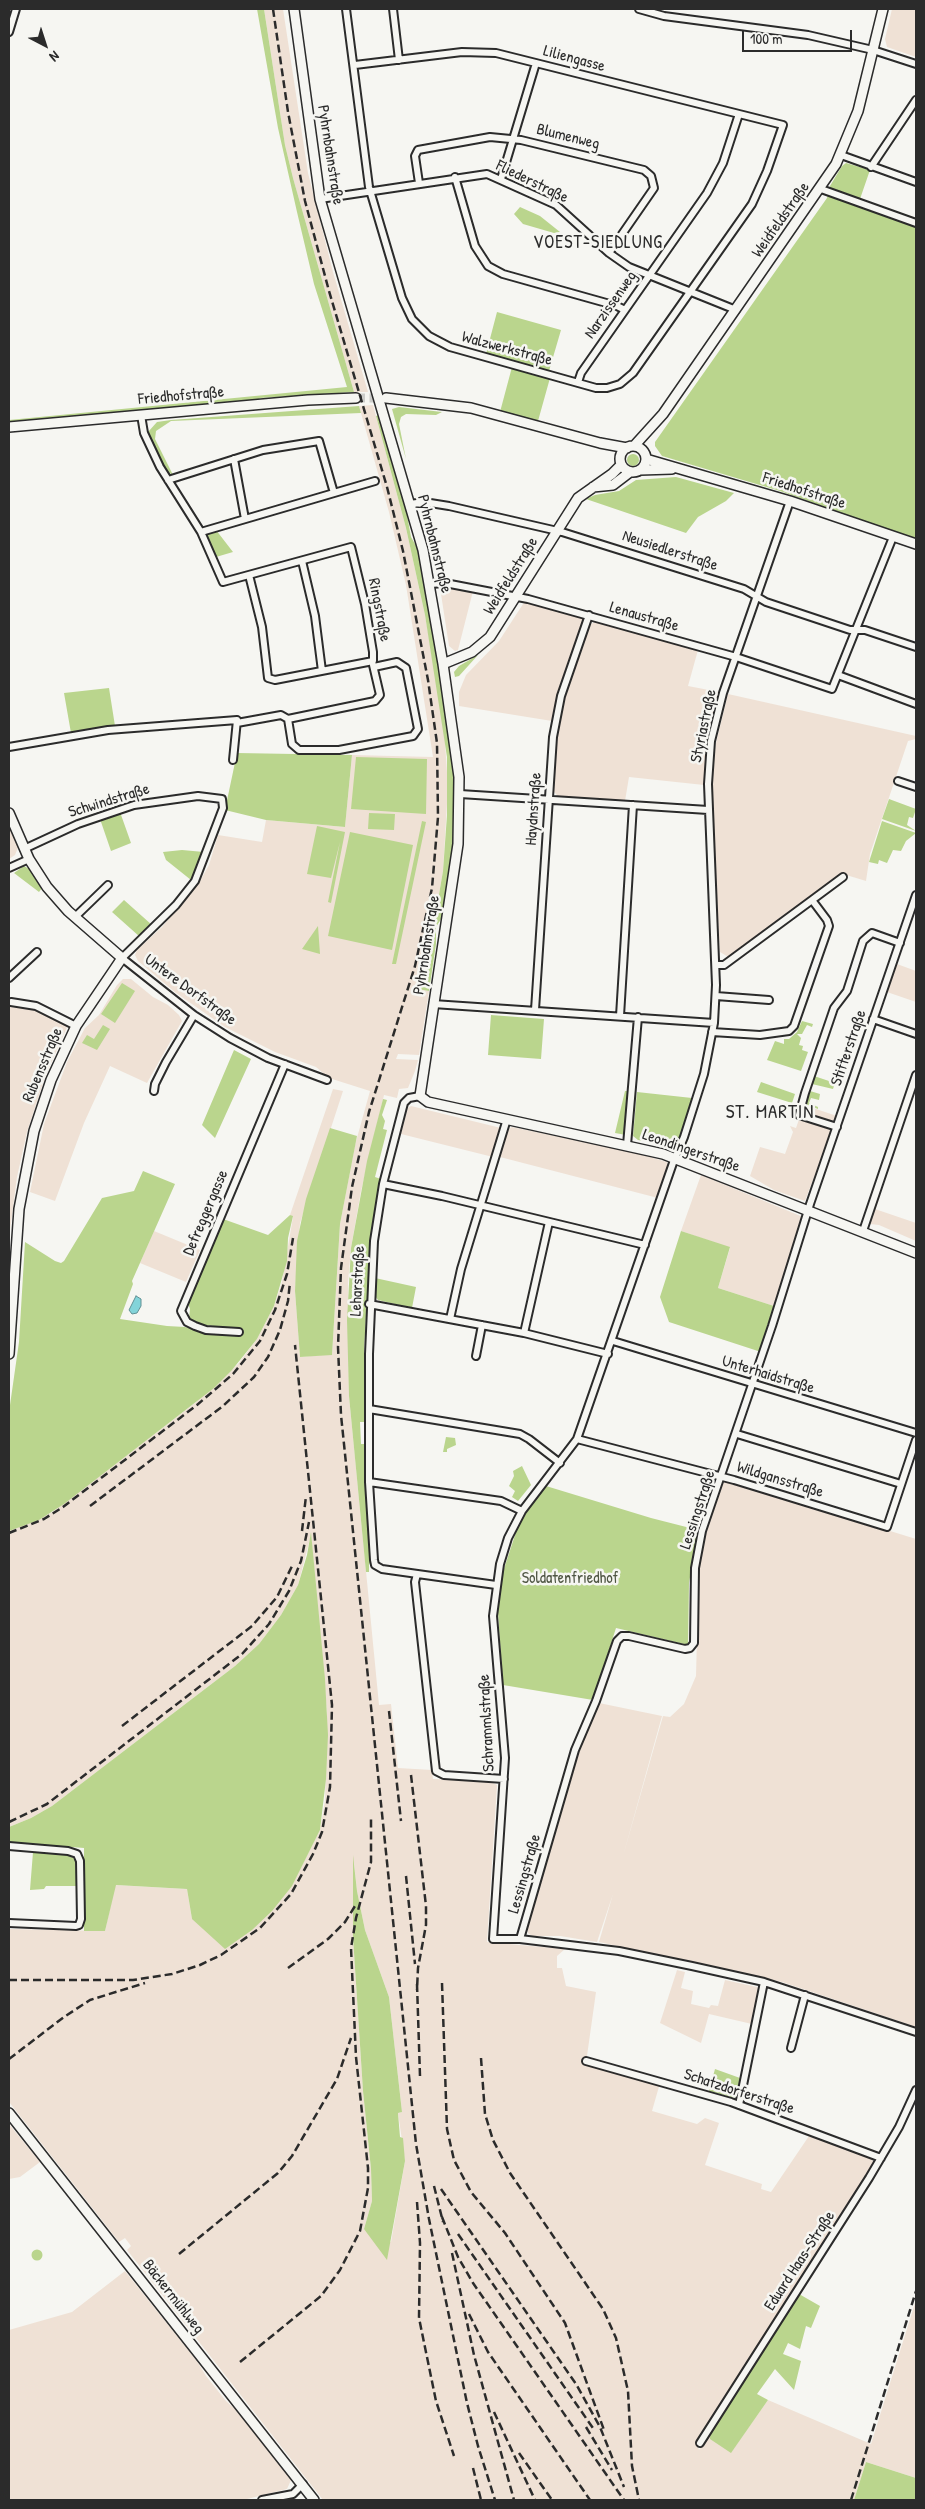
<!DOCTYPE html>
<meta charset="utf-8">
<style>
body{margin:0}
#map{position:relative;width:925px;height:2509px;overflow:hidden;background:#f6f6f2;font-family:"Patrick Hand",sans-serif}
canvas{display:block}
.frame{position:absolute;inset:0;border:10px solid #2b2b2b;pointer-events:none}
.north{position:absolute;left:20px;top:20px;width:50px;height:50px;-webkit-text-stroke:4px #f6f6f2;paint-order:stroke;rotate:140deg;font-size:14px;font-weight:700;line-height:20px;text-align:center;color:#2b2b2b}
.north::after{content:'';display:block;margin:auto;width:18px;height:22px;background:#2b2b2b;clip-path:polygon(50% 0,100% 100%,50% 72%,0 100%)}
.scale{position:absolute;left:742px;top:30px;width:110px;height:22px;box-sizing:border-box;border:2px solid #2b2b2b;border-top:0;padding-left:6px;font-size:15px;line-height:18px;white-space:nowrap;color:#2b2b2b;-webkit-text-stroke:4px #f6f6f2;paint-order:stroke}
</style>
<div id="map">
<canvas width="925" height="2509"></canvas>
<div class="frame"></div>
<div class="north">N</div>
<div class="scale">100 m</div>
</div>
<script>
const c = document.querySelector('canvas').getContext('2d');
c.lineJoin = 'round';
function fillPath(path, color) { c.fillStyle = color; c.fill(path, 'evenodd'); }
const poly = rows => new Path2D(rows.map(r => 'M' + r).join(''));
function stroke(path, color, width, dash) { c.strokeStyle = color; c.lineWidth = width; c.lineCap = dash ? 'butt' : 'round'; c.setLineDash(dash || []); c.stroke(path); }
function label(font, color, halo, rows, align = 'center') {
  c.font = font + ' "Patrick Hand",sans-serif'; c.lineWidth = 5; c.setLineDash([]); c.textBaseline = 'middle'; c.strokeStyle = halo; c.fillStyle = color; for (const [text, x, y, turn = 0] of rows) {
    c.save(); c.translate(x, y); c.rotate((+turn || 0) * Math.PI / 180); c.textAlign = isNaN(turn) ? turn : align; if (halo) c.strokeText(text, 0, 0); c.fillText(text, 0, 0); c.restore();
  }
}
const built = poly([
 [264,9,283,9,308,173,333,272,368,392,354,392,293,178,285,145],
 [892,9,916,9,916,57,887,47,885,39],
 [373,405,406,528,425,615,444,728,448,787,443,871,436,912,418,989,429,991,419,1055,398,1054,396,1059,418,1060,415,1071,408,1088,399,1089,397,1098,384,1095,361,1191,351,1248,348,1283,349,1396,379,1705,391,1704,398,1768,432,1770,433,1779,489,1781,497,1785,487,1942,565,1949,557,1956,557,1968,562,1968,566,1986,596,1992,586,2063,660,2083,652,2111,697,2124,705,2118,719,2123,705,2165,762,2184,761,2189,771,2192,809,2136,869,2157,875,2163,697,2443,699,2450,710,2433,731,2452,768,2400,871,2444,916,2300,916,2478,866,2462,854,2500,323,2500,127,2250,131,2246,125,2238,119,2242,9,2102,9,1929,105,1931,115,1885,187,1889,192,1919,292,1885,320,1830,325,1801,327,1712,311,1535,298,1585,281,1615,259,1644,235,1666,52,1806,31,1818,9,1827,9,1531,51,1513,195,1403,238,1364,257,1339,274,1306,282,1282,293,1217,290,1215,333,1089,343,1091,300,1223,295,1291,300,1357,332,1354,340,1224,355,1145,370,1091,329,1078,316,1067,275,1052,225,1027,176,993,138,961,135,955,137,950,162,927,200,881,209,865,218,835,262,842,266,820,345,827,352,755,433,757,406,585,389,512,359,406],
 [354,1863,357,1891,365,1930,389,1997,402,2112,398,2113,405,2161,391,2242,364,2229,372,2201,371,2169,363,2091,353,1937],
 [446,586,473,591,458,650,455,651,449,646,441,594,442,589],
 [525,601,582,617,584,619,559,691,552,721,459,706,459,692,466,675,499,641],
 [596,621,698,650,688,686,719,692,708,740,704,785,629,777,625,801,558,796,553,791,559,719,565,695,588,626],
 [728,694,916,736,916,739,908,741,870,854,866,881,843,874,730,958,720,952,711,787,716,743],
 [9,822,19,845,15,855,9,859],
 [897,964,916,971,916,1002,887,992],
 [123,979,131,979,153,997,168,1005,179,1015,182,1021,147,1083,110,1066,84,1123,55,1201,30,1192,44,1124,67,1062,85,1028,99,1015,117,985],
 [9,1007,31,1008,68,1025,45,1077,27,1132,17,1177,9,1238],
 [804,1105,837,1116,805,1201,774,1190,750,1176,760,1147,785,1154,793,1132,790,1126,796,1128],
 [411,1106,501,1128,493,1157,401,1134,408,1108],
 [512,1127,636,1153,667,1162,668,1166,658,1198,500,1157,508,1129],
 [701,1175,803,1217,774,1306,718,1288,730,1248,681,1231],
 [875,1209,916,1223,916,1241,879,1225,870,1224],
 [154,1231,200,1250,186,1282,140,1263],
 [723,1481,732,1482,916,1539,916,2027,782,1982,599,1942,613,1894,597,1942,560,1936,532,1936,528,1933,528,1922,577,1757,599,1703,662,1716,623,1856,663,1716,670,1717,684,1704,696,1676,699,1559,713,1507],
 [677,1970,685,1972,681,1988,693,1991,691,2004,709,2008,711,2005,718,2006,725,1980,757,1987,759,1990,752,2024,709,2014,701,2043,660,2023],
 [9,2124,40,2162,20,2177,9,2179],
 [125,2271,197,2361,206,2376,226,2401,235,2409,291,2480,287,2489,243,2500,9,2500,9,2330,72,2312]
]);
const green = poly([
 [257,9,264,9,285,145,293,178,354,392,260,398,258,400,9,423,9,420,347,387,314,284,297,212,278,128],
 [846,163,870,170,860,199,916,218,916,539,780,491,662,456,655,446,655,442,827,198,830,186,842,166],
 [520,207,540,216,560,232,554,233,523,224,514,214],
 [497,312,561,330,549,371,486,354],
 [512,367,550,378,538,421,500,412],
 [359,406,361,413,171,421,156,431,155,439,173,475,165,470,148,432,157,422,171,420],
 [399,407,442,412,436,415,406,414,401,417,399,424,406,459,392,409],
 [379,415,404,499,411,537,419,551,440,668,456,792,453,855,443,916,436,927,436,944,429,991,418,989,436,912,443,871,447,815,447,757,425,615,406,528,376,416],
 '627 460a6 6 0 1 1 12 0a6 6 0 1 1-12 0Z',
 [676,477,734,493,726,501,698,517,686,533,586,499,595,495,619,491,636,480],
 [216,530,233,552,216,557,206,534],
 [478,655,459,676,455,677,454,672,459,666],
 [109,688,115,726,71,733,64,693],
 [237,753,352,755,345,827,266,820,225,810],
 [356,757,427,759,426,814,351,809],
 [889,799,916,809,913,818,909,817,907,825,916,831,882,819],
 [120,812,131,843,111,851,100,819],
 [369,813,395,814,394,830,368,829],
 [422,821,426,822,396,964,392,964],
 [882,821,916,833,906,841,901,851,893,850,887,863,879,860,878,864,869,862],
 [317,826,345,832,331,903,328,902,340,842,331,878,307,874],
 [350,832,413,845,392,950,328,936],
 [182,850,204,852,191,880,166,860,163,852],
 [24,866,31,870,42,888,39,892,14,873],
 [124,900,152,925,140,937,112,912],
 [318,926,320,954,302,949],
 [122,983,135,991,115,1023,101,1014],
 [491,1015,544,1019,541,1059,488,1055],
 [802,1021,813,1024,812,1027,807,1025,802,1034,797,1034,801,1038,799,1045,803,1046,802,1050,808,1052,801,1071,767,1060,775,1041,784,1044,784,1039,789,1039,797,1032],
 [103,1025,110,1029,97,1050,82,1043,87,1035,94,1039],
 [234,1050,251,1059,215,1138,202,1125],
 [814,1076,835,1083,833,1089,812,1084],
 [761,1082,795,1094,792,1103,757,1092],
 [625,1091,629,1091,626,1135,615,1133],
 [810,1091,820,1094,819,1100,811,1098,809,1103,818,1107,818,1109,805,1104],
 [637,1092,692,1098,679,1141,675,1147,638,1140,633,1136],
 [383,1099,387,1100,382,1115,385,1121,383,1129,387,1130,375,1177,381,1179,370,1247,364,1350,365,1422,360,1422,361,1444,365,1444,371,1562,369,1564,369,1572,366,1572,349,1396,347,1320,351,1248,367,1161],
 [330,1128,357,1136,340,1224,332,1355,300,1357,295,1291,297,1241,306,1199],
 [143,1171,175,1184,132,1281,133,1284,120,1319,167,1326,185,1327,209,1333,242,1334,243,1329,195,1324,189,1318,190,1309,188,1303,223,1219,268,1235,290,1215,293,1216,288,1238,287,1261,274,1306,257,1339,232,1370,214,1388,64,1504,39,1520,9,1531,9,1412,19,1342,25,1242,55,1261,61,1263,64,1261,102,1198,134,1191],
 [681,1231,730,1247,718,1288,774,1306,761,1352,669,1322,660,1297],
 [375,1278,416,1287,412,1308,378,1300,375,1296],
 [446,1437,455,1438,456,1445,447,1449,447,1452,443,1452],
 [522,1466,531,1485,518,1501,512,1497,515,1491,509,1486,514,1476,513,1471],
 [546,1486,651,1518,698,1530,689,1583,688,1645,616,1628,593,1700,503,1685,498,1613,501,1578,517,1529,525,1513],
 [311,1532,325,1679,328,1735,326,1779,320,1830,292,1886,272,1911,252,1930,225,1949,192,1919,187,1889,116,1885,105,1931,84,1931,84,1848,9,1842,9,1827,31,1818,52,1806,235,1666,259,1644,281,1615,298,1585,307,1555],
 [33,1852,66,1854,75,1859,77,1886,46,1886,44,1889,30,1890],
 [353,1855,357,1891,365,1930,389,1997,402,2112,398,2113,400,2137,403,2138,405,2161,387,2260,364,2229,372,2201,371,2169,363,2091,353,1937],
 [715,2069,740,2078,735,2098,709,2091],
 '31.5 2255a5.5 5.5 0 1 1 11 0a5.5 5.5 0 1 1-11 0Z',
 [799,2294,820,2306,811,2328,806,2326,800,2349,788,2343,783,2354,801,2361,794,2390,775,2369,757,2394,768,2400,731,2453,710,2439,710,2433],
 [866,2462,916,2478,916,2500,854,2500]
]);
const water = poly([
 [136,1296,141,1299,141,1306,137,1313,132,1314,129,1310,136,1296]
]);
const secondaryTunnel = poly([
 [356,398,386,398]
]);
const street = poly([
 [346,9,369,187,402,298,412,319,429,336,450,347,596,388,607,388,620,384,633,373,752,204,767,171,783,125,496,53,462,52,355,65],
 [393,9,399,60],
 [639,9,664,16,808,35,873,50,916,64],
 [9,32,16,9],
 [841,155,916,182],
 [871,167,916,100],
 [455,177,475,246,488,266,503,274,617,306,625,310],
 [501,179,536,63],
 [419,183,415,156,418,150,490,137,521,140,644,170,651,176,654,188,609,253],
 [821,189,916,223],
 [320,199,487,174,556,205,609,253,629,267,736,310],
 [578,382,581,373,707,193,723,163,739,114],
 [141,415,144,433,160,467,201,532,375,481],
 [234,459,245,519],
 [168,480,263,450,319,441,334,493],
 [790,501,723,693,711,741,708,784,716,985,714,1023,704,1074,684,1137,673,1163,577,1439,522,1511,508,1538,500,1564,493,1616,505,1758,493,1939,520,1939,619,1951,692,1966,764,1982,916,2032],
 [410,504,424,502,449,506,562,532,744,589,766,602,850,630,865,630,916,647],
 [201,532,223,582,351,547,365,604,373,652,373,661,275,680,268,678,262,627,249,575],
 [302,561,315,616,322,671],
 [430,584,445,583,528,599,736,657,832,689,893,537],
 [838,675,916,704],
 [288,719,292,744,299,750,339,750,413,736,418,729,406,668,397,662,374,667],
 [237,723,281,715,288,719,375,701,380,695,373,665],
 [9,747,108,730,237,720,233,760],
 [898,781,916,787],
 [460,794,708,810],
 [24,849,78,824,134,805,198,796,222,799,223,808,195,881,176,905,122,958,194,1015,230,1038,268,1058,327,1080],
 [9,868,29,859],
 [812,900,843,877],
 [75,917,108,885],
 [9,978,37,952],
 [716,996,769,1000],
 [11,1002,36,1006,76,1026],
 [433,1004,714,1023],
 [535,1010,553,737,561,696,589,615],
 [620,1016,633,805],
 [873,1019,916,1034],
 [712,1032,760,1035,789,1031,794,1026,829,926,827,920,812,900,724,965,716,965],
 [154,1091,155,1084,166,1062,194,1015],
 [420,1096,409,1098,404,1103,383,1184,374,1241,369,1354,369,1482,374,1560,375,1565,382,1569,496,1585],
 [837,1127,799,1115,805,1093,834,1008,847,991,863,941,872,933,900,943],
 [627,1145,638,1017],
 [383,1184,442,1196,645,1245],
 [863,1231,916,1075],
 [369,1304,524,1333,608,1354],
 [450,1319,461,1269,507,1119],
 [239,1332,206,1330,195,1326,187,1322,181,1311,285,1064],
 [524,1333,549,1222],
 [613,1341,916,1433],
 [476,1356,482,1325],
 [369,1409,520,1434,529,1439,560,1463],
 [737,1434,901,1484],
 [577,1439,734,1480,887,1527,916,1440],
 [369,1482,501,1501,522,1511],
 [417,1574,415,1582,436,1771,444,1775,504,1779],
 [9,1846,68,1851,77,1854,80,1861,81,1919,79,1925,76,1926,9,1923],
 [520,1939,575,1750,596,1701,617,1641,622,1636,629,1636,685,1649,690,1648,694,1643,695,1568,702,1531,772,1326,810,1204,916,895],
 [791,2048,805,1995],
 [586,2061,731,2102,881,2158],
 [739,2105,764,1982],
 [700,2443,869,2178,899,2127,916,2090],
 [262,2500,293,2494,303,2484]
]);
const secondary = poly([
 [294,9,320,199,423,550,443,664,459,777,458,844,420,1096,428,1102,663,1154,916,1253],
 [386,398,471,408,600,443,627,448],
 [9,427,308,400,356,398],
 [634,446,663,414,836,164,858,111,883,9],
 '620 459a13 13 0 1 1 26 0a13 13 0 1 1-26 0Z',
 [646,459,790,501,916,544],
 [640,470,672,469],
 [593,487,613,485,630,472],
 [443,664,472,652,490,637,578,498,612,474,621,465],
 [9,813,29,859,47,887,68,911,122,958,76,1026,51,1080,34,1131,19,1209,9,1354],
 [9,2113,314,2500]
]);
const rail = poly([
 [273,9,288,112,305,201,329,291,387,487,403,551,428,680,437,743,438,817,432,888,415,966,369,1112,352,1187,341,1268,338,1347,341,1415,416,2144,429,2219,467,2403,478,2446,495,2500],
 [90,1506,223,1406,254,1377,268,1357,280,1330,288,1301,290,1282],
 [302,1531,306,1496],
 [9,1533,44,1519,63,1507,197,1405,233,1374,260,1341,275,1310,287,1274,293,1238],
 [389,1711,401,1821],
 [122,1726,252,1626,277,1597,293,1564],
 [411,1775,426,1906,426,1925,418,1968,417,1990],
 [9,1822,47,1804,242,1654,269,1624,289,1591,301,1561,309,1522],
 [406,1876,415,1964],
 [288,1968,328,1939,345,1922,355,1906],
 [9,1980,133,1980,172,1974,200,1965,221,1955,260,1928,291,1894,313,1854,322,1832,330,1787,332,1705,295,1345],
 [442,1983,447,2129,454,2160,471,2192,505,2233,565,2323,604,2430],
 [417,1984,420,2076],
 [481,2058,485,2114,493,2140,510,2173,603,2309,616,2338,628,2391,632,2466,639,2500],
 [9,2059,64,2017,90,2000,145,1983],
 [434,2186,443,2222],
 [441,2189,576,2384,600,2427,624,2487],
 [417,2202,420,2243,419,2318,436,2401,454,2456],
 [442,2217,458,2257,473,2283,624,2500],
 [458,2234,595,2431],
 [452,2253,474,2355,514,2500],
 [179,2254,278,2173,292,2156,337,2079,351,2038],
 [469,2314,488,2352,590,2500],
 [240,2362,321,2296,340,2270,360,2231,368,2188,368,2168,356,2057,351,1948,356,1918,371,1862,371,1817],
 [494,2412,535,2500],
 [586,2427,612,2470],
 [519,2453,552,2500],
 [473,2468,481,2500],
 [851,2500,916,2291]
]);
const streetNames = [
 ["Liliengasse",574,59,15],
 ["Blumenweg",568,137,14],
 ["Pyhrnbahnstraße",330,155,81],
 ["Fliederstraße",532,182,26],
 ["Weidfeldstraße",781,220,-55],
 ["Narzissenweg",611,305,-55],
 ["Walzwerkstraße",507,349,15],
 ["Friedhofstraße",181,396,-5],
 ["Friedhofstraße",804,491,18],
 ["Pyhrnbahnstraße",434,544,76],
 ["Neusiedlerstraße",670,551,18],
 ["Weidfeldstraße",511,576,-58],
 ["Ringstraße",379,610,79],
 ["Lenaustraße",644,617,16],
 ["Styriastraße",704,726,-78],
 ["Schwindstraße",109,801,-17],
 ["Haydnstraße",534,809,-86],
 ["Pyhrnbahnstraße",427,945,-81],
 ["Untere Dorfstraße",190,990,36],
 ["Stifterstraße",849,1048,-71],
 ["Rubensstraße",43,1065,-67],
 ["Leondingerstraße",691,1151,19],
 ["Defreggergasse",206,1213,-67],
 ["Leharstraße",358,1281,-87],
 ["Unterhaidstraße",768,1375,17],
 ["Wildgansstraße",780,1480,17],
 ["Lessingstraße",698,1510,-72],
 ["Schrammlstraße",487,1723,-93],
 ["Lessingstraße",525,1874,-74],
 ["Schatzdorferstraße",739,2092,18],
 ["Eduard Haas-Straße",800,2261,-57],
 ["Bäckermühlweg",173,2297,52]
];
const parkNames = [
 ["Soldatenfriedhof",570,1579]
];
const neighbourhoodNames = [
 ["VOEST-SIEDLUNG",598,243]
];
const quarterNames = [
 ["ST. MARTIN",770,1113]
];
fillPath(built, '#efe1d5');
fillPath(green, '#bad58d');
fillPath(water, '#83d4d9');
stroke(water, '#609093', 1);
stroke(secondaryTunnel, '#cdcdca', 9, [9, 4.5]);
stroke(street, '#2b2b2b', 10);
stroke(secondary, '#2b2b2b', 12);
stroke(street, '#f6f6f2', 6);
stroke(secondary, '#f6f6f2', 9);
stroke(rail, '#2b2b2b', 2.5, [8, 4]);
label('16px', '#2b2b2b', '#f6f6f2', streetNames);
label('16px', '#4f5644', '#f6f6f2', parkNames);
c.letterSpacing = '1px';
label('18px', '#2b2b2b', '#f6f6f2', neighbourhoodNames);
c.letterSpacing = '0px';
c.letterSpacing = '1px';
label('19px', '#2b2b2b', '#f6f6f2', quarterNames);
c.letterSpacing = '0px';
</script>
